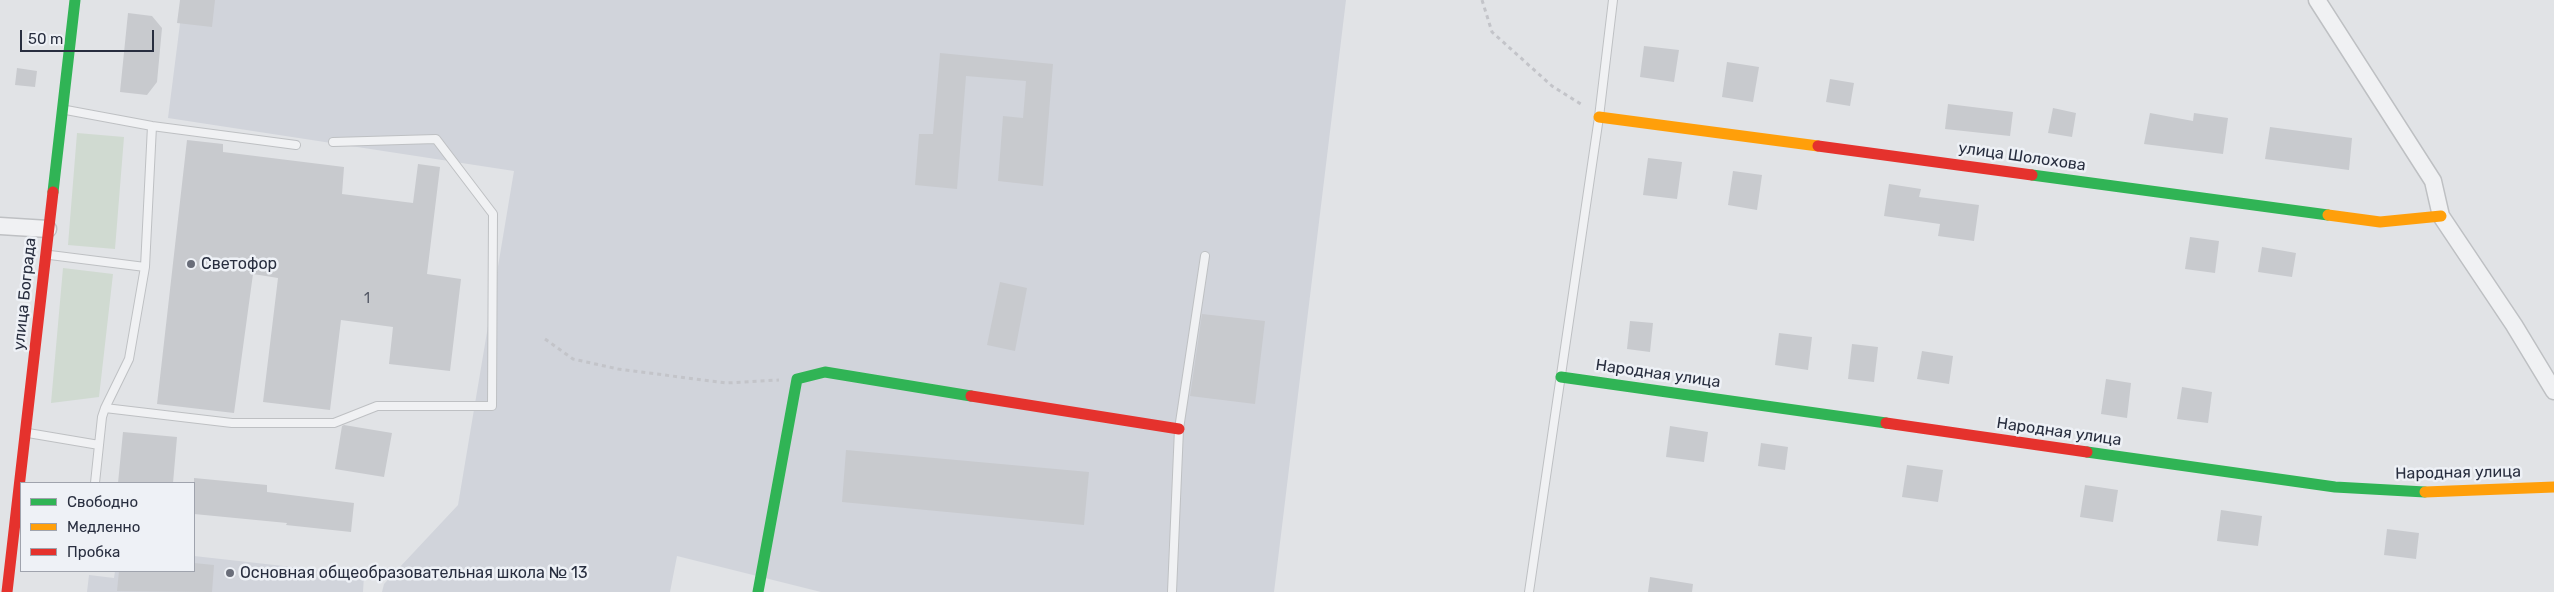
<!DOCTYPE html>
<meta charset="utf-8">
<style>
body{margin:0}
#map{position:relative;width:2554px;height:592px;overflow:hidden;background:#e1e3e6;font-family:Rubik,sans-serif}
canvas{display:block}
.legend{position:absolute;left:20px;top:482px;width:175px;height:90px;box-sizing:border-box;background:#eef1f6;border:1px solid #9fa3ad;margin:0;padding:6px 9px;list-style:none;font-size:15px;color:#282e3f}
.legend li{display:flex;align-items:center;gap:10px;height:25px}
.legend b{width:25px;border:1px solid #9fa3ad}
.scale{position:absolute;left:20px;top:30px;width:134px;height:22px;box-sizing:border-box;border:2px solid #282e3f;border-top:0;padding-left:6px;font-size:15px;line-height:18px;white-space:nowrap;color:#282e3f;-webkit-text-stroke:4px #eef1f6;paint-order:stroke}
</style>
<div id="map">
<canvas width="2554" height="592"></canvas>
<ul class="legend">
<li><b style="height:6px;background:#30b455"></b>Свободно</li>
<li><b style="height:6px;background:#ff9f0a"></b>Медленно</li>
<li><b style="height:6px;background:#e5322d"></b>Пробка</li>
</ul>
<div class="scale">50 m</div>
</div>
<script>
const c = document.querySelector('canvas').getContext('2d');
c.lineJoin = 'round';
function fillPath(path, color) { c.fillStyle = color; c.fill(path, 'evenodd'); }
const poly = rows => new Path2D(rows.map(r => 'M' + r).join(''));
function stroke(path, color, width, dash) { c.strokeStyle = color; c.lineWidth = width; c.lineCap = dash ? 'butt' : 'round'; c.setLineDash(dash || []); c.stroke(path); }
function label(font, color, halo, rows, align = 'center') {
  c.font = font + ' Rubik,sans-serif'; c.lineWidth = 5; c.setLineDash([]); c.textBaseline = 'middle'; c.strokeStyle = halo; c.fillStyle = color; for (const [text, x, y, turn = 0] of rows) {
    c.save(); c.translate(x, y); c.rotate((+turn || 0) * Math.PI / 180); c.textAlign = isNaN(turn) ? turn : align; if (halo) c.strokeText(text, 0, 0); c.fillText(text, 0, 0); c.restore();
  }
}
const built = poly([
 [183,0,1346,0,1274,592,821,592,677,556,670,592,382,592,384,584,458,505,514,171,168,118],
 [194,556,364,575,363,592,87,592,89,575,114,578,115,571,194,571]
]);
const green = poly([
 [77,133,124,137,115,249,68,245],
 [63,268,113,274,99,397,51,403]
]);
const building = poly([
 [180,0,215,0,212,27,177,23],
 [128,13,152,16,162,28,157,82,147,95,120,92],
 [1644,46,1679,50,1674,82,1640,77],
 [940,53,1053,64,1043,186,998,181,1003,116,1023,118,1026,81,966,76,957,189,915,185,919,134,933,134],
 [1727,62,1759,67,1753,102,1722,97],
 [17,68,37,71,35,87,15,85],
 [1830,79,1854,83,1850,106,1826,102],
 [1948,104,2013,112,2010,136,1945,129],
 [2053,108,2076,113,2072,137,2048,133],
 [2150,113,2193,121,2194,113,2228,118,2223,154,2144,144],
 [2270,127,2352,138,2349,170,2265,159],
 [187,140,223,144,223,152,344,167,342,194,413,203,418,164,440,167,427,274,461,279,450,371,389,364,393,327,341,320,330,410,263,402,278,278,253,274,234,413,157,404],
 [1648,158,1682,162,1677,199,1643,195],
 [1733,171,1762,175,1757,210,1728,205],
 [1889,184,1921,189,1919,197,1979,205,1974,241,1938,236,1940,224,1884,216],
 [2190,237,2219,241,2215,273,2185,269],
 [2262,247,2296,253,2292,277,2258,272],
 [1000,282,1027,288,1015,351,987,345],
 [1202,314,1265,321,1255,404,1190,396],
 [1630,321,1653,323,1650,352,1627,349],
 [1779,333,1812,337,1808,370,1775,365],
 [1852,344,1878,347,1874,382,1848,379],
 [1922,351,1953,356,1949,384,1917,379],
 [2106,379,2131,383,2127,418,2101,414],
 [2182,387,2212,392,2208,423,2177,419],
 [344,425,392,433,384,477,335,469,342,426],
 [1670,426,1708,432,1704,462,1666,457],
 [123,432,177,437,173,483,118,483],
 [1761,443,1788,447,1785,470,1758,466],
 [846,450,1089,472,1084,525,842,502],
 [1907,465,1943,470,1938,502,1902,497],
 [194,478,267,485,267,492,354,503,351,532,286,525,287,523,194,514],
 [2085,485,2118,490,2113,522,2080,517],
 [2221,510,2262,516,2258,546,2217,541],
 [2387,529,2419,533,2416,559,2384,555],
 [194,563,214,565,212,592,117,591,119,571,194,571],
 [1650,577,1693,584,1692,592,1648,592]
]);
const path = poly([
 [1482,0,1492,32,1552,86,1584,106],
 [545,339,573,359,618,369,726,383,779,380]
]);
const lane = poly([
 [66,110,152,126,296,145],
 [50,255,145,267],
 [105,408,129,359,145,267,152,126],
 [28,433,99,445,102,417,105,408,232,423,334,423,377,406,492,406,493,214,436,139,333,142],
 [95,483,99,445],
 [1172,592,1179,429,1205,256],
 [1529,592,1599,117,1613,0]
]);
const street = poly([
 [2317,0,2433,181,2441,216,2514,325,2554,391],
 [0,226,48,229]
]);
const fast = poly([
 [2032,175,2328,215],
 [53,192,75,0],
 [1561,377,1886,423],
 [2087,452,2335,487,2425,492],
 [758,592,797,379,825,372,971,396]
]);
const slow = poly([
 [1599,117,1818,146],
 [2328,215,2380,222,2441,216],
 [2425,492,2554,487]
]);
const jam = poly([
 [1818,146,2032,175],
 [971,396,1179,429],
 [1886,423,2087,452],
 [7,592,53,192]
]);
const markers = [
 [191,264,5,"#696d79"],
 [230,573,5,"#696d79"]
];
const numberNames = [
 ["1",367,299]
];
const streetNames = [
 ["улица Шолохова",2022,157,8],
 ["улица Бограда",25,294,-84],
 ["Народная улица",1658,374,8],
 ["Народная улица",2059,432,8],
 ["Народная улица",2458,473,-1]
];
const poiNames = [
 ["Светофор",201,264],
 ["Основная общеобразовательная школа № 13",240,573]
];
fillPath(built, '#d1d4db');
fillPath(green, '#d0dad1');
fillPath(building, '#c8cace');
stroke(lane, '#bec0c3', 10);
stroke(street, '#bec0c3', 19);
stroke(path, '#c3c4c9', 3, [4, 4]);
stroke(lane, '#f0f1f3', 8);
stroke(street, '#f0f1f3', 16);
stroke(fast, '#30b455', 11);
stroke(slow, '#ff9f0a', 11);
stroke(jam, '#e5322d', 11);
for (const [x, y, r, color] of markers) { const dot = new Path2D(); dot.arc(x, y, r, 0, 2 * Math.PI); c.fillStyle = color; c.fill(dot); stroke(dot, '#eef1f6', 2); }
label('14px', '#525764', null, numberNames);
label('16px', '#282e3f', '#eef1f6', streetNames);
label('16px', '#282e3f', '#eef1f6', poiNames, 'left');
</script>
